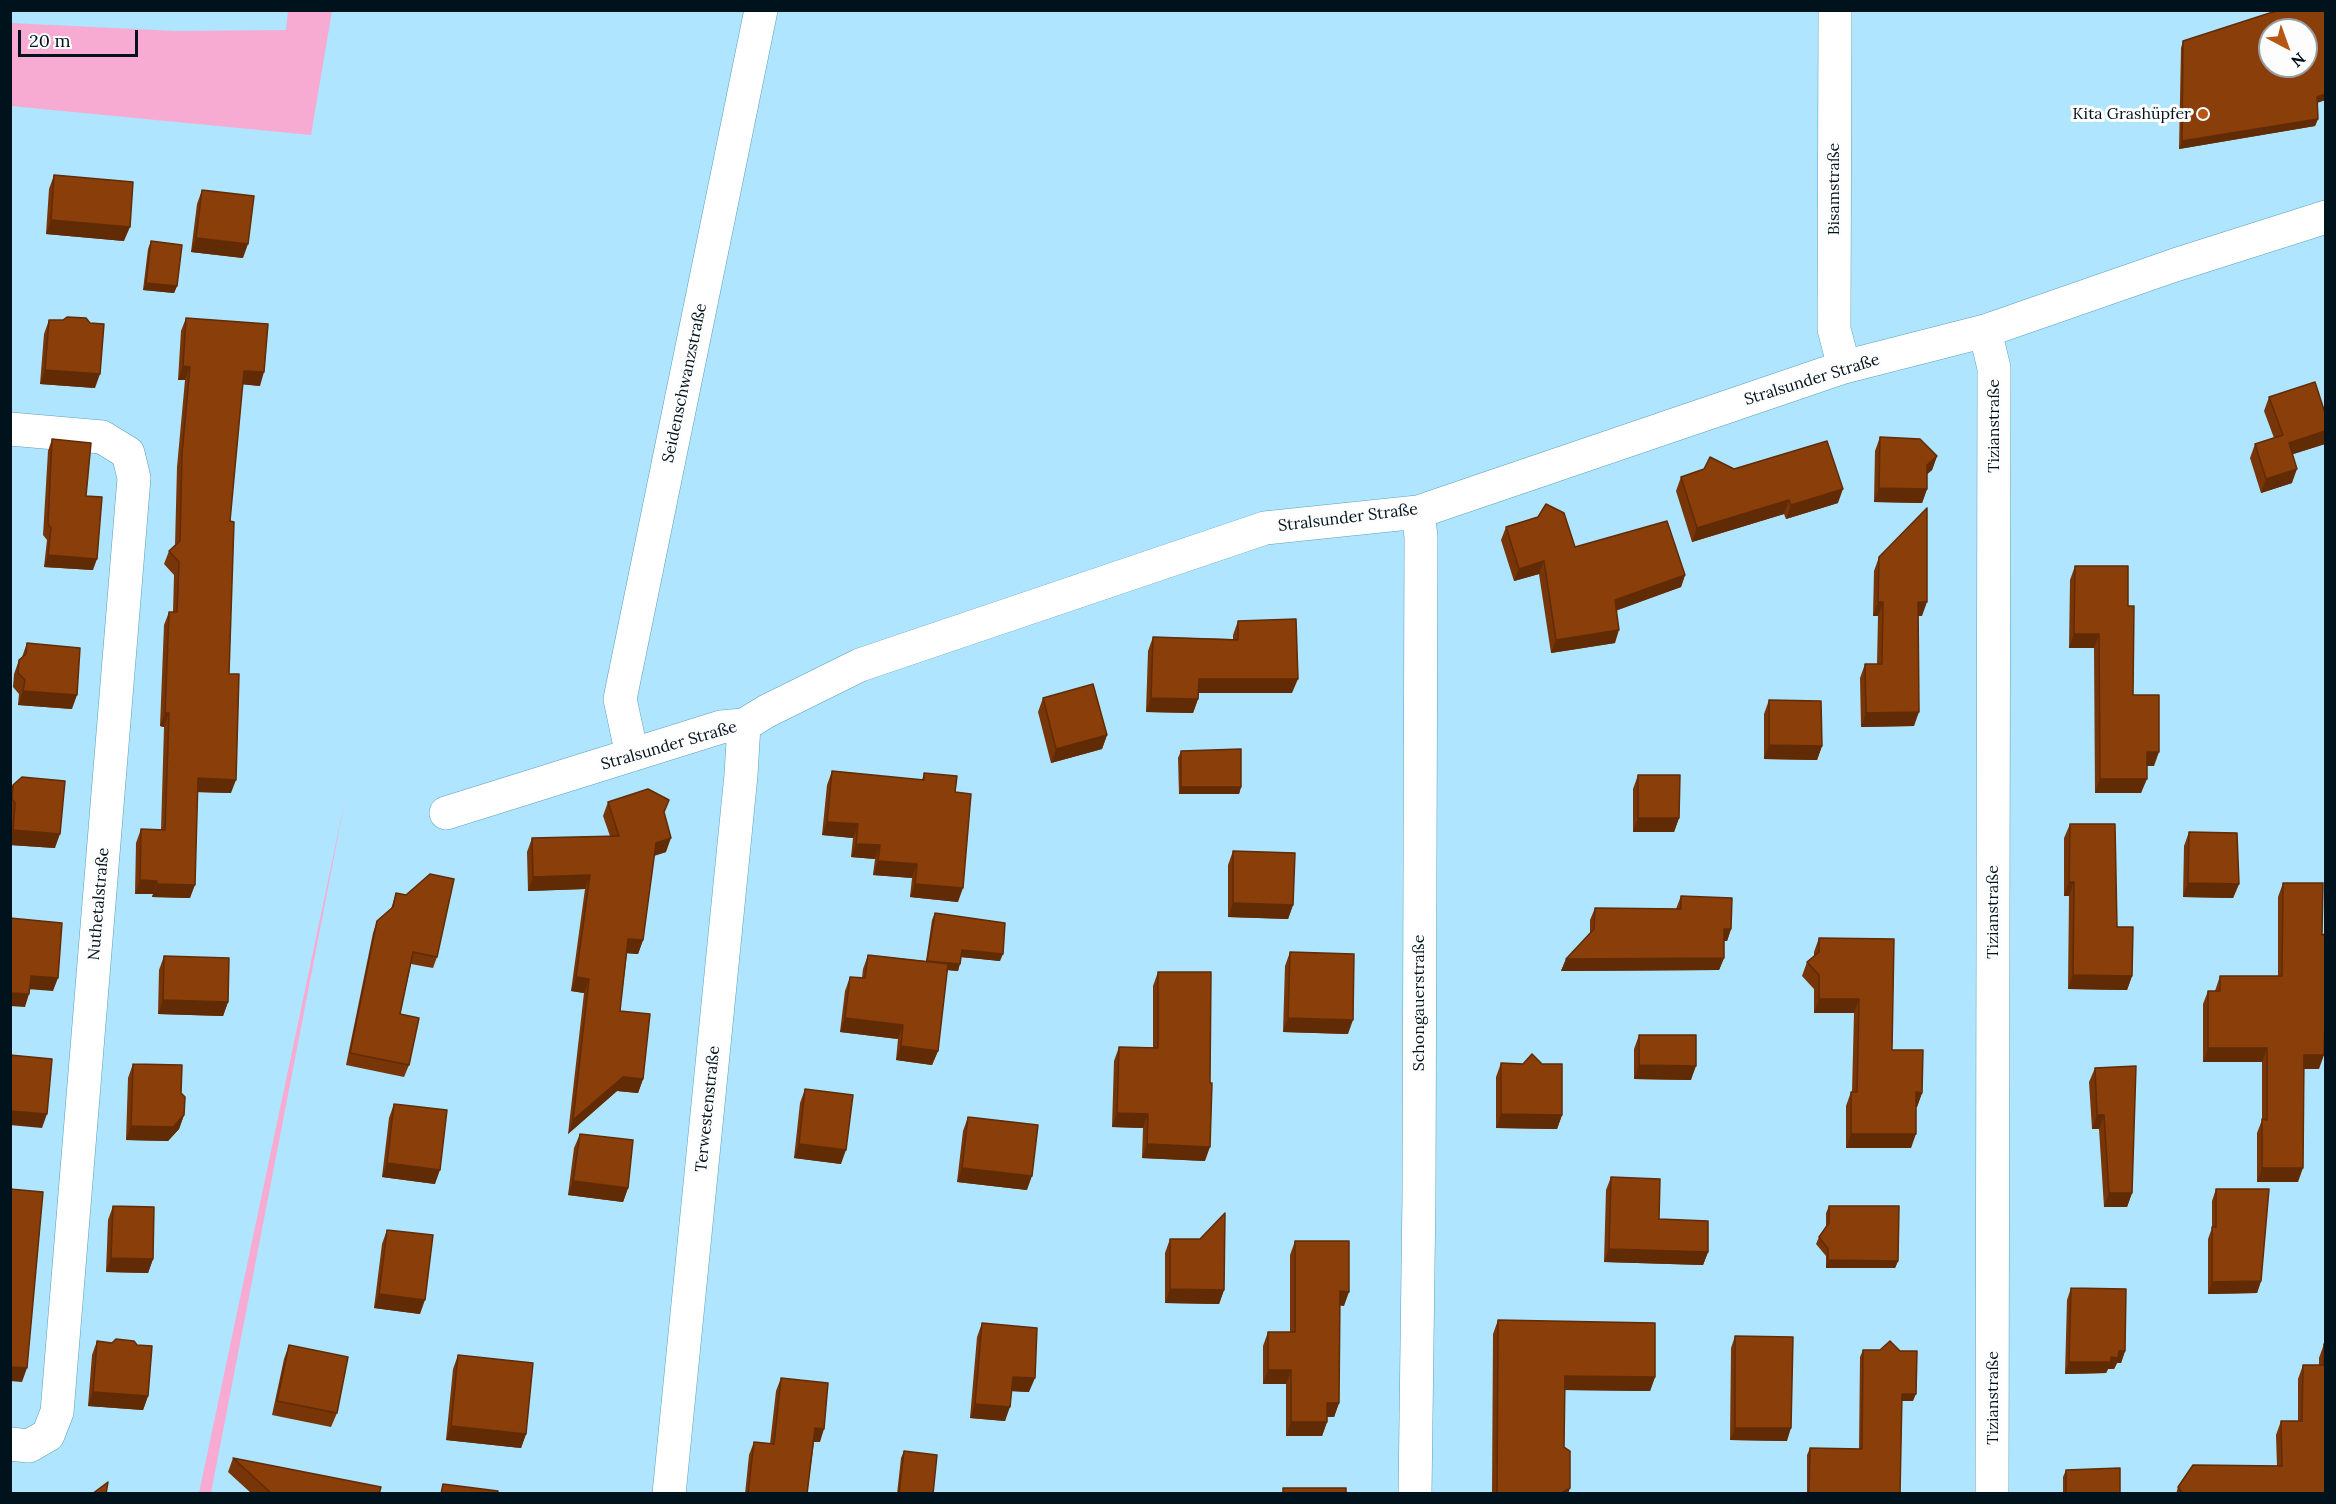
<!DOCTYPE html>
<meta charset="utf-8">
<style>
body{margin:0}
#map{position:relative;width:2336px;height:1504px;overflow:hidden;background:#afe5fe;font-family:Lora,serif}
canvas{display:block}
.frame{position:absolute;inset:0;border:12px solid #00121c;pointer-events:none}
.north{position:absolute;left:2258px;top:18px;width:60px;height:60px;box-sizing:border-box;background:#fdfdfd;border:2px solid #989fa3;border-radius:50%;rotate:139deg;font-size:16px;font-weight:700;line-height:24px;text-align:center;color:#00121c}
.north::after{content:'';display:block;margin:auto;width:21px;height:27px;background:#b65514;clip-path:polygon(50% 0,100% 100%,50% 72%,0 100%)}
.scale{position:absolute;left:18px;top:30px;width:120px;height:27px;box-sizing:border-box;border:3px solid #00121c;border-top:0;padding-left:8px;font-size:18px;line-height:21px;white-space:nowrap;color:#00121c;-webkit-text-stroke:4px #fdfdfd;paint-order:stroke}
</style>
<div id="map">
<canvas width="2336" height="1504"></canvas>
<div class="frame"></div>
<div class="north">N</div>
<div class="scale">20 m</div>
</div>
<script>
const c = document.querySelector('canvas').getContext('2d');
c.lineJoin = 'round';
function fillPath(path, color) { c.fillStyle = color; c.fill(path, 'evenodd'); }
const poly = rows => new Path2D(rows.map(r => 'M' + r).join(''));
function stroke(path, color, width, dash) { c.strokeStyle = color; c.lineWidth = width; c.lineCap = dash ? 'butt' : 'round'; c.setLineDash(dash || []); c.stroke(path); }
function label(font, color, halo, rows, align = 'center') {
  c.font = font + ' Lora,serif'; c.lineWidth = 6; c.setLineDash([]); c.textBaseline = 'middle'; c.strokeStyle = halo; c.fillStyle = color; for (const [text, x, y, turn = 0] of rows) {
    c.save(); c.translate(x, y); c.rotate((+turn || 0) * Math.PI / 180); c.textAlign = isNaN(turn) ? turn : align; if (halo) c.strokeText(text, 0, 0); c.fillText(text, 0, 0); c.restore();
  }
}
const green = poly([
 [288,11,332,11,311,135,11,106,11,23,176,31,286,30],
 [345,800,211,1493,199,1493]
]);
const street = poly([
 [1835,10,1834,329,1844,367],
 [1985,331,1994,368,1992,1494],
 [10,429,102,437,128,453,134,478,57,1412,48,1435,29,1446,10,1444],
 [632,755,620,699,761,10],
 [446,813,721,727,744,725,767,711,860,665,1265,528,1418,512,1844,367,1985,331,2175,265,2326,217],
 [669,1494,741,775,744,725],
 [1415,1494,1419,1194,1421,537,1418,512]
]);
const wall = poly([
 [2325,10,2325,100,2317,103,2318,119,2315,126,2179,149,2181,48,2183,41],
 [54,175,124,241,46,234,49,189],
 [202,190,243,258,191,252,197,204],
 [151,241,177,286,174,293,143,290,148,249],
 [186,318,260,386,242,384,230,521,229,674,231,793,198,792,190,898,152,897,153,894,135,894,136,843,141,829,161,830,164,727,160,726,164,625,169,612,173,612,174,575,164,564,169,551,175,545,177,467,185,380,178,380,181,331],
 [49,320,95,388,40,384,44,334],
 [2269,397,2325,413,2325,444,2293,454,2292,483,2261,493,2250,458,2255,444,2274,438,2264,411],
 [1880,437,1937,456,1932,470,1927,474,1927,489,1922,503,1874,502,1875,451],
 [52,439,86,496,93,570,44,567,47,540,43,535,48,451],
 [1734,469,1838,503,1786,519,1784,514,1692,542,1676,491,1681,477],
 [1506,527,1575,547,1685,575,1681,587,1616,610,1615,643,1551,653,1539,574,1514,581,1501,540],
 [1879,557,1922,616,1918,616,1914,726,1861,727,1860,678,1865,664,1877,664,1878,616,1873,616,1874,571],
 [2075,566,2128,606,2133,695,2154,766,2147,766,2141,793,2095,793,2094,648,2069,648,2070,580],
 [1238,621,1292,693,1198,693,1198,699,1193,713,1146,712,1148,651,1153,637,1233,639,1233,635],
 [27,643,72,709,18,705,19,694,13,687,14,674,19,660,22,657],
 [1043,698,1107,735,1102,749,1051,763,1038,712],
 [1769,700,1822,746,1817,760,1764,759,1764,714],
 [1181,751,1241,787,1239,794,1179,794,1178,758],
 [832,771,922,780,924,773,955,792,958,902,910,897,912,878,873,875,875,859,851,857,853,838,822,835,827,785],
 [1638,775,1679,818,1674,832,1633,832,1633,789],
 [13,785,55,848,10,845,10,791],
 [608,802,664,814,666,852,654,856,643,940,638,954,627,953,620,1011,643,1079,638,1093,617,1091,568,1134,584,993,571,991,585,889,528,891,527,852,532,838,610,836,603,816],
 [2070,824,2117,927,2132,976,2127,990,2068,989,2069,896,2064,896,2064,838],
 [2189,832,2239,884,2233,898,2183,897,2184,846],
 [1233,851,1293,905,1288,919,1228,917,1228,865],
 [2283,883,2319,1069,2304,1069,2298,1182,2257,1182,2257,1133,2262,1120,2262,1062,2203,1062,2203,1004,2208,991,2215,991,2220,976,2278,976,2278,897],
 [396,893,437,957,433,968,411,964,400,1014,409,1065,404,1077,346,1065,373,933,377,921,391,909],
 [1681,896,1731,929,1727,941,1724,941,1724,958,1719,970,1561,971,1566,959,1590,934,1590,920,1595,908,1676,909],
 [935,913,1000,961,961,957,958,971,947,970,938,1051,932,1065,896,1060,898,1039,840,1032,845,991,850,977,862,978,863,969,868,955,926,961,932,920],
 [1819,938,1892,1050,1922,1093,1917,1107,1916,1107,1911,1148,1846,1148,1846,1106,1851,1092,1852,1092,1854,1013,1814,1013,1814,989,1802,976,1807,962,1814,956,1814,952],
 [1290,952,1348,1034,1283,1032,1285,966],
 [164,956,228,1002,223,1016,158,1014,159,970],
 [1158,972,1205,1161,1142,1158,1143,1128,1112,1127,1114,1061,1119,1047,1153,1048,1153,986],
 [1639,1035,1691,1080,1634,1079,1634,1049],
 [1501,1063,1562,1115,1557,1129,1496,1128,1496,1077],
 [133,1064,181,1093,184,1115,179,1129,168,1141,126,1140,128,1078],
 [2095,1068,2132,1193,2127,1207,2104,1207,2099,1129,2092,1129,2089,1082],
 [805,1089,841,1164,794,1158,800,1103],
 [394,1104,435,1184,382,1177,389,1118],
 [968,1117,1027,1190,957,1182,963,1131],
 [580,1134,628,1188,623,1202,568,1195,574,1148],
 [1611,1177,1659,1219,1708,1252,1703,1265,1604,1262,1606,1190],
 [2216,1189,2261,1281,2257,1293,2208,1294,2208,1239,2212,1228,2212,1201],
 [113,1206,153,1259,148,1273,106,1272,108,1220],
 [1829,1206,1898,1261,1895,1268,1826,1268,1826,1256,1816,1244,1819,1237,1826,1226,1826,1213],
 [387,1230,420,1314,374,1308,382,1244],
 [1170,1239,1200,1239,1224,1290,1219,1304,1165,1303,1165,1253],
 [1295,1241,1344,1306,1340,1305,1339,1403,1334,1417,1327,1417,1327,1422,1322,1436,1286,1436,1286,1384,1263,1384,1263,1346,1268,1332,1290,1332,1290,1255],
 [2071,1288,2125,1351,2121,1363,2117,1363,2114,1369,2108,1369,2106,1373,2065,1374,2067,1300],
 [1498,1320,1655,1377,1650,1391,1565,1390,1564,1447,1568,1494,1492,1494,1493,1334],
 [982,1323,1029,1392,1012,1391,1005,1421,970,1418,977,1337],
 [1735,1336,1787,1441,1730,1440,1731,1348],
 [97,1341,112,1343,148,1396,143,1410,88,1406,92,1355],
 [2324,1344,2325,1494,2176,1494,2178,1487,2277,1466,2276,1435,2281,1421,2298,1421,2298,1379,2303,1365,2319,1365,2319,1358],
 [289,1345,337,1413,331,1427,272,1415,284,1359],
 [1863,1350,1913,1401,1902,1401,1900,1494,1807,1494,1807,1455,1810,1448,1859,1449,1860,1357],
 [458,1355,526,1434,521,1448,446,1440,453,1369],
 [781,1378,820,1442,814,1442,807,1494,745,1494,749,1455,754,1442,770,1444,776,1391],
 [904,1451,933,1494,897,1494,901,1458],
 [233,1458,379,1494,252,1494,228,1472],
 [2066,1470,2120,1494,2063,1494,2063,1477]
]);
const shadedWall = poly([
 [2325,94,2325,100,2314,104,2317,97],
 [2318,119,2315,126,2179,149,2182,141],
 [51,220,130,227,124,241,46,234],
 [196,238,248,244,243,258,191,252],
 [146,283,177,286,174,293,143,290],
 [183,366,190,367,185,380,178,380],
 [45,370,100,374,95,388,40,384],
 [244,371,264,372,260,386,239,384],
 [2325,431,2325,444,2284,457,2289,443],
 [1937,456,1932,470,1922,479,1927,465],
 [2297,469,2292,483,2261,493,2266,479],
 [1879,488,1927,489,1922,503,1874,502],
 [1843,489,1838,503,1786,519,1791,505],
 [1789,500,1784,514,1692,542,1697,528],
 [48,555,97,559,93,570,44,567],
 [1544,561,1539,574,1514,581,1519,569],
 [1685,575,1681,587,1610,613,1615,600],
 [1878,602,1883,602,1878,616,1873,616],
 [1918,602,1927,602,1922,616,1913,616],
 [1619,630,1615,643,1551,653,1556,640],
 [2074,634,2099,634,2094,648,2069,648],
 [1199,679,1298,679,1292,693,1194,693],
 [23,691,77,695,72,709,18,705],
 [1151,698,1198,699,1193,713,1146,712],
 [1919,712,1914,726,1861,727,1866,713],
 [165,713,169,713,164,727,160,726],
 [1107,735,1102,749,1051,763,1056,749],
 [1769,745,1822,746,1817,760,1764,759],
 [2147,752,2159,752,2154,766,2142,766],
 [198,778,236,780,231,793,194,792],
 [2100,779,2147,779,2141,793,2095,793],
 [1181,787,1241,787,1239,794,1179,794],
 [1638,818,1679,818,1674,832,1633,832],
 [827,822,858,824,853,838,822,835],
 [13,830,60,834,55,848,10,845,10,837],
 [671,838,666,852,650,857,656,843],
 [856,844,880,845,875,859,851,857],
 [878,861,917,864,912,878,873,875],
 [590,875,585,889,528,891,533,877],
 [140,880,157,881,153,894,135,894],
 [2069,882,2074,882,2069,896,2064,896],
 [2188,883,2239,884,2233,898,2183,897],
 [157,884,195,885,190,898,152,897],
 [915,884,963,888,958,902,910,897],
 [1233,903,1293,905,1288,919,1228,917],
 [1724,929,1731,929,1727,941,1719,941],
 [628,939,643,940,638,954,623,953],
 [962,950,1003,954,1000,961,960,957],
 [1724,958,1719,970,1561,971,1566,959],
 [927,961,960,964,958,971,925,968],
 [2073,975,2132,976,2127,990,2068,989],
 [31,976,58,978,53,991,27,989],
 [576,977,589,979,584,993,571,991],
 [10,993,29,994,25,1007,10,1006],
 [1819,999,1859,999,1854,1013,1814,1013],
 [163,1000,228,1002,223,1016,158,1014],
 [845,1018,903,1025,898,1039,840,1032],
 [1288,1018,1353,1020,1348,1034,1283,1032],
 [901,1046,938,1051,932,1065,896,1060],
 [2208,1048,2267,1048,2262,1062,2203,1062],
 [2304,1055,2324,1055,2319,1069,2299,1069],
 [1639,1065,1696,1066,1691,1080,1634,1079],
 [623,1077,643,1079,638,1093,617,1091,568,1134,573,1120],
 [1916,1092,1922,1093,1917,1107,1911,1106],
 [10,1111,47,1114,42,1128,10,1125],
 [1117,1113,1148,1114,1143,1128,1112,1127],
 [1501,1114,1562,1115,1557,1129,1496,1128],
 [184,1115,179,1129,168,1141,126,1140,131,1126],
 [2097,1115,2104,1115,2099,1129,2092,1129],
 [1851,1134,1916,1134,1911,1148,1846,1148],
 [799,1144,846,1150,841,1164,794,1158],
 [1147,1144,1210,1147,1205,1161,1142,1158],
 [387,1163,440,1170,435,1184,382,1177],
 [962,1168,1032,1176,1027,1190,957,1182],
 [2262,1168,2303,1168,2298,1182,2257,1182],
 [573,1181,628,1188,623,1202,568,1195],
 [2109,1193,2132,1193,2127,1207,2104,1207],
 [1609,1249,1708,1252,1703,1265,1604,1262],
 [111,1258,153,1259,148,1273,106,1272],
 [1828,1260,1898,1261,1895,1268,1826,1268],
 [2261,1281,2257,1293,2208,1294,2212,1282],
 [1170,1289,1224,1290,1219,1304,1165,1303],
 [1340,1291,1349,1292,1344,1306,1335,1305],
 [379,1294,425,1300,420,1314,374,1308],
 [2119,1351,2125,1351,2121,1363,2117,1363,2114,1369,2108,1369,2106,1373,2065,1374,2069,1362,2111,1357],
 [10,1367,27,1368,22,1382,10,1381],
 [1268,1370,1291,1370,1286,1384,1263,1384],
 [1565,1376,1655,1377,1650,1391,1560,1390],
 [1013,1377,1035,1378,1029,1392,1008,1391],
 [93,1392,148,1396,143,1410,88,1406],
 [1902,1394,1916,1394,1913,1401,1899,1401],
 [1327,1403,1339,1403,1334,1417,1322,1417],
 [975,1404,1010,1407,1005,1421,970,1418],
 [1291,1422,1327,1422,1322,1436,1286,1436],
 [451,1426,526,1434,521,1448,446,1440],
 [815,1428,824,1429,820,1442,810,1441],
 [1735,1428,1791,1428,1787,1441,1730,1440],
 [1570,1488,1568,1494,1562,1494,1563,1492]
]);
const building = poly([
 [2279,10,2325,10,2325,94,2317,97,2318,119,2182,141,2183,41,2279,10],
 [2270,30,2306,30,2306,66,2270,66,2270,30],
 [54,175,133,182,130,227,51,220,54,175],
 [202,190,254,196,248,244,196,238,202,190],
 [151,241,182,245,177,286,146,283,151,241],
 [67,317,86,318,90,323,104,324,100,374,45,370,49,320,63,320,67,317],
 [186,318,268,324,264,372,244,371,230,521,234,522,229,674,239,674,236,780,198,778,195,885,157,884,157,881,140,880,141,829,165,830,169,713,165,713,169,612,177,612,179,562,169,551,180,541,182,454,190,367,183,366,186,318],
 [2315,382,2325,413,2325,431,2289,443,2297,469,2266,479,2255,444,2283,435,2269,397,2315,382],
 [1880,437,1920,439,1937,456,1927,465,1927,489,1879,488,1880,437],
 [52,439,91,443,86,496,102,497,97,559,48,555,51,528,48,524,52,439],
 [1827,441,1843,489,1791,505,1789,500,1697,528,1681,477,1704,469,1710,457,1734,469,1827,441],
 [1546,504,1564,513,1575,547,1667,521,1685,575,1615,600,1619,630,1556,640,1544,561,1519,569,1506,527,1538,517,1546,504],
 [1927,508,1927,602,1918,602,1919,712,1866,713,1865,664,1882,664,1883,602,1878,602,1879,557,1927,508],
 [2075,566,2128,566,2128,606,2134,606,2133,695,2159,695,2159,752,2147,752,2147,779,2100,779,2099,634,2074,634,2075,566],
 [1296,619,1298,679,1199,679,1198,699,1151,698,1153,637,1238,640,1238,621,1296,619],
 [27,643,80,648,77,695,23,691,25,680,18,673,19,660,26,654,27,643],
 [1093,684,1107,735,1056,749,1043,698,1093,684],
 [1769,700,1821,701,1822,746,1769,745,1769,700],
 [1241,749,1241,787,1181,787,1181,751,1241,749],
 [832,771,924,780,924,773,957,776,955,792,971,794,963,888,915,884,917,864,878,861,880,845,856,844,858,824,827,822,832,771],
 [1638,775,1680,775,1679,818,1638,818,1638,775],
 [22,777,65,781,60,834,13,830,15,803,12,799,13,785,22,777],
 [648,789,669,800,664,812,671,838,656,843,643,940,628,939,620,1011,650,1014,643,1079,623,1077,573,1120,589,979,576,977,590,875,533,877,532,838,619,836,608,802,648,789],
 [2070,824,2115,824,2117,927,2133,927,2132,976,2073,975,2074,882,2069,882,2070,824],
 [2189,832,2237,833,2239,884,2188,883,2189,832],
 [1233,851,1295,853,1293,905,1233,903,1233,851],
 [430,874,454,879,437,957,413,952,400,1014,419,1018,409,1065,350,1053,377,921,393,907,396,893,406,895,430,874],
 [2283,883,2323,883,2322,935,2325,934,2325,1022,2324,1055,2304,1055,2303,1168,2262,1168,2262,1119,2267,1120,2267,1048,2208,1048,2208,991,2220,991,2220,976,2282,976,2283,883],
 [1681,896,1732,898,1731,929,1724,929,1724,958,1566,959,1594,929,1595,908,1681,909,1681,896],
 [935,913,1005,923,1003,954,962,950,960,964,927,961,935,913],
 [10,918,62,923,58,978,31,976,29,994,10,993,10,918],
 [1819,938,1894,939,1892,1050,1923,1050,1922,1093,1916,1092,1916,1134,1851,1134,1851,1092,1857,1092,1859,999,1819,999,1819,975,1807,962,1819,952,1819,938],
 [1290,952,1354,954,1353,1020,1288,1018,1290,952],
 [868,955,948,964,938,1051,901,1046,903,1025,845,1018,850,977,865,978,868,955],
 [164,956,229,958,228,1002,163,1000,164,956],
 [1158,972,1211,972,1210,1083,1212,1083,1210,1147,1147,1144,1148,1114,1117,1113,1119,1047,1158,1048,1158,972],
 [1639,1035,1696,1035,1696,1066,1639,1065,1639,1035],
 [1532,1054,1542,1064,1562,1064,1562,1115,1501,1114,1501,1063,1523,1064,1532,1054],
 [10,1055,52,1059,47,1114,10,1111,10,1055],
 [133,1064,182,1065,181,1093,185,1097,184,1115,173,1127,131,1126,133,1064],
 [2136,1066,2132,1193,2109,1193,2104,1115,2097,1115,2095,1068,2136,1066],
 [805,1089,853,1095,846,1150,799,1144,805,1089],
 [394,1104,447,1110,440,1170,387,1163,394,1104],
 [968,1117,1038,1125,1032,1176,962,1168,968,1117],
 [580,1134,633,1140,628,1188,573,1181,580,1134],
 [1611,1177,1660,1179,1659,1219,1708,1221,1708,1252,1609,1249,1611,1177],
 [10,1189,43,1192,27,1368,10,1367,10,1189],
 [2216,1189,2269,1189,2261,1281,2212,1282,2212,1227,2216,1227,2216,1189],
 [113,1206,154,1207,153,1259,111,1258,113,1206],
 [1829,1206,1899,1206,1898,1261,1828,1260,1828,1249,1819,1237,1829,1223,1829,1206],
 [1225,1213,1224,1290,1170,1289,1170,1239,1200,1239,1225,1213],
 [387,1230,433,1235,425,1300,379,1294,387,1230],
 [1295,1241,1349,1241,1349,1292,1340,1291,1339,1403,1327,1403,1327,1422,1291,1422,1291,1370,1268,1370,1268,1332,1295,1332,1295,1241],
 [2071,1288,2126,1289,2125,1351,2119,1351,2118,1358,2111,1357,2111,1362,2069,1362,2071,1288],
 [1498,1320,1655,1323,1655,1377,1565,1376,1564,1447,1570,1451,1570,1488,1563,1492,1563,1494,1497,1494,1498,1320],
 [982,1323,1037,1328,1035,1378,1013,1377,1010,1407,975,1404,982,1323],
 [1735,1336,1793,1337,1791,1428,1735,1428,1735,1336],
 [116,1339,134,1341,137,1345,152,1346,148,1396,93,1392,97,1341,112,1343,116,1339],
 [1890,1341,1900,1351,1917,1351,1916,1394,1902,1394,1900,1494,1809,1494,1810,1448,1862,1449,1863,1350,1880,1350,1890,1341],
 [2324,1344,2325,1344,2325,1494,2183,1494,2178,1487,2193,1465,2282,1466,2281,1421,2302,1421,2303,1365,2324,1365,2324,1344],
 [289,1345,348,1357,337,1413,277,1401,289,1345],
 [458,1355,533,1363,526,1434,451,1426,458,1355],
 [781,1378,828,1383,824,1429,815,1428,807,1494,748,1494,754,1442,774,1444,781,1378],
 [904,1451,937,1455,933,1494,899,1494,904,1451],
 [233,1458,381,1487,379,1494,272,1494,233,1458],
 [2120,1468,2120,1494,2066,1494,2066,1470,2120,1468],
 [108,1482,106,1494,92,1494,108,1482],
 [443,1484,498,1491,497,1494,441,1494,443,1484],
 [1283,1488,1346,1488,1346,1494,1283,1494,1283,1488]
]);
const markers = [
 [2203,114,6,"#b65514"]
];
const poiNames = [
 ["Kita Grashüpfer",2191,114]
];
const streetNames = [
 ["Bisamstraße",1834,189,-90],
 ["Stralsunder Straße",1812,380,-17],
 ["Seidenschwanzstraße",685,383,-78],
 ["Tizianstraße",1994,426,-90],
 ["Stralsunder Straße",1348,518,-7],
 ["Stralsunder Straße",669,746,-16],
 ["Nuthetalstraße",99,904,-85],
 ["Tizianstraße",1993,912,-90],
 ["Schongauerstraße",1419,1003,-90],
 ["Terwestenstraße",708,1109,-84],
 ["Tizianstraße",1993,1398,-90]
];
fillPath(green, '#f8abd2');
stroke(street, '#5ca0bd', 34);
stroke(street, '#fff', 33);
fillPath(wall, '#773508');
fillPath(shadedWall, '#612b06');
fillPath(building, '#8a3e09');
stroke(building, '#612b06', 1.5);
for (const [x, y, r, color] of markers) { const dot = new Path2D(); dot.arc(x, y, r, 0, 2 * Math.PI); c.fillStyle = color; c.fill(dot); stroke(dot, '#fdfdfd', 2); }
label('16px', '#00121c', '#fdfdfd', poiNames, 'right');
label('16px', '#00121c', '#fdfdfd', streetNames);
</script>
